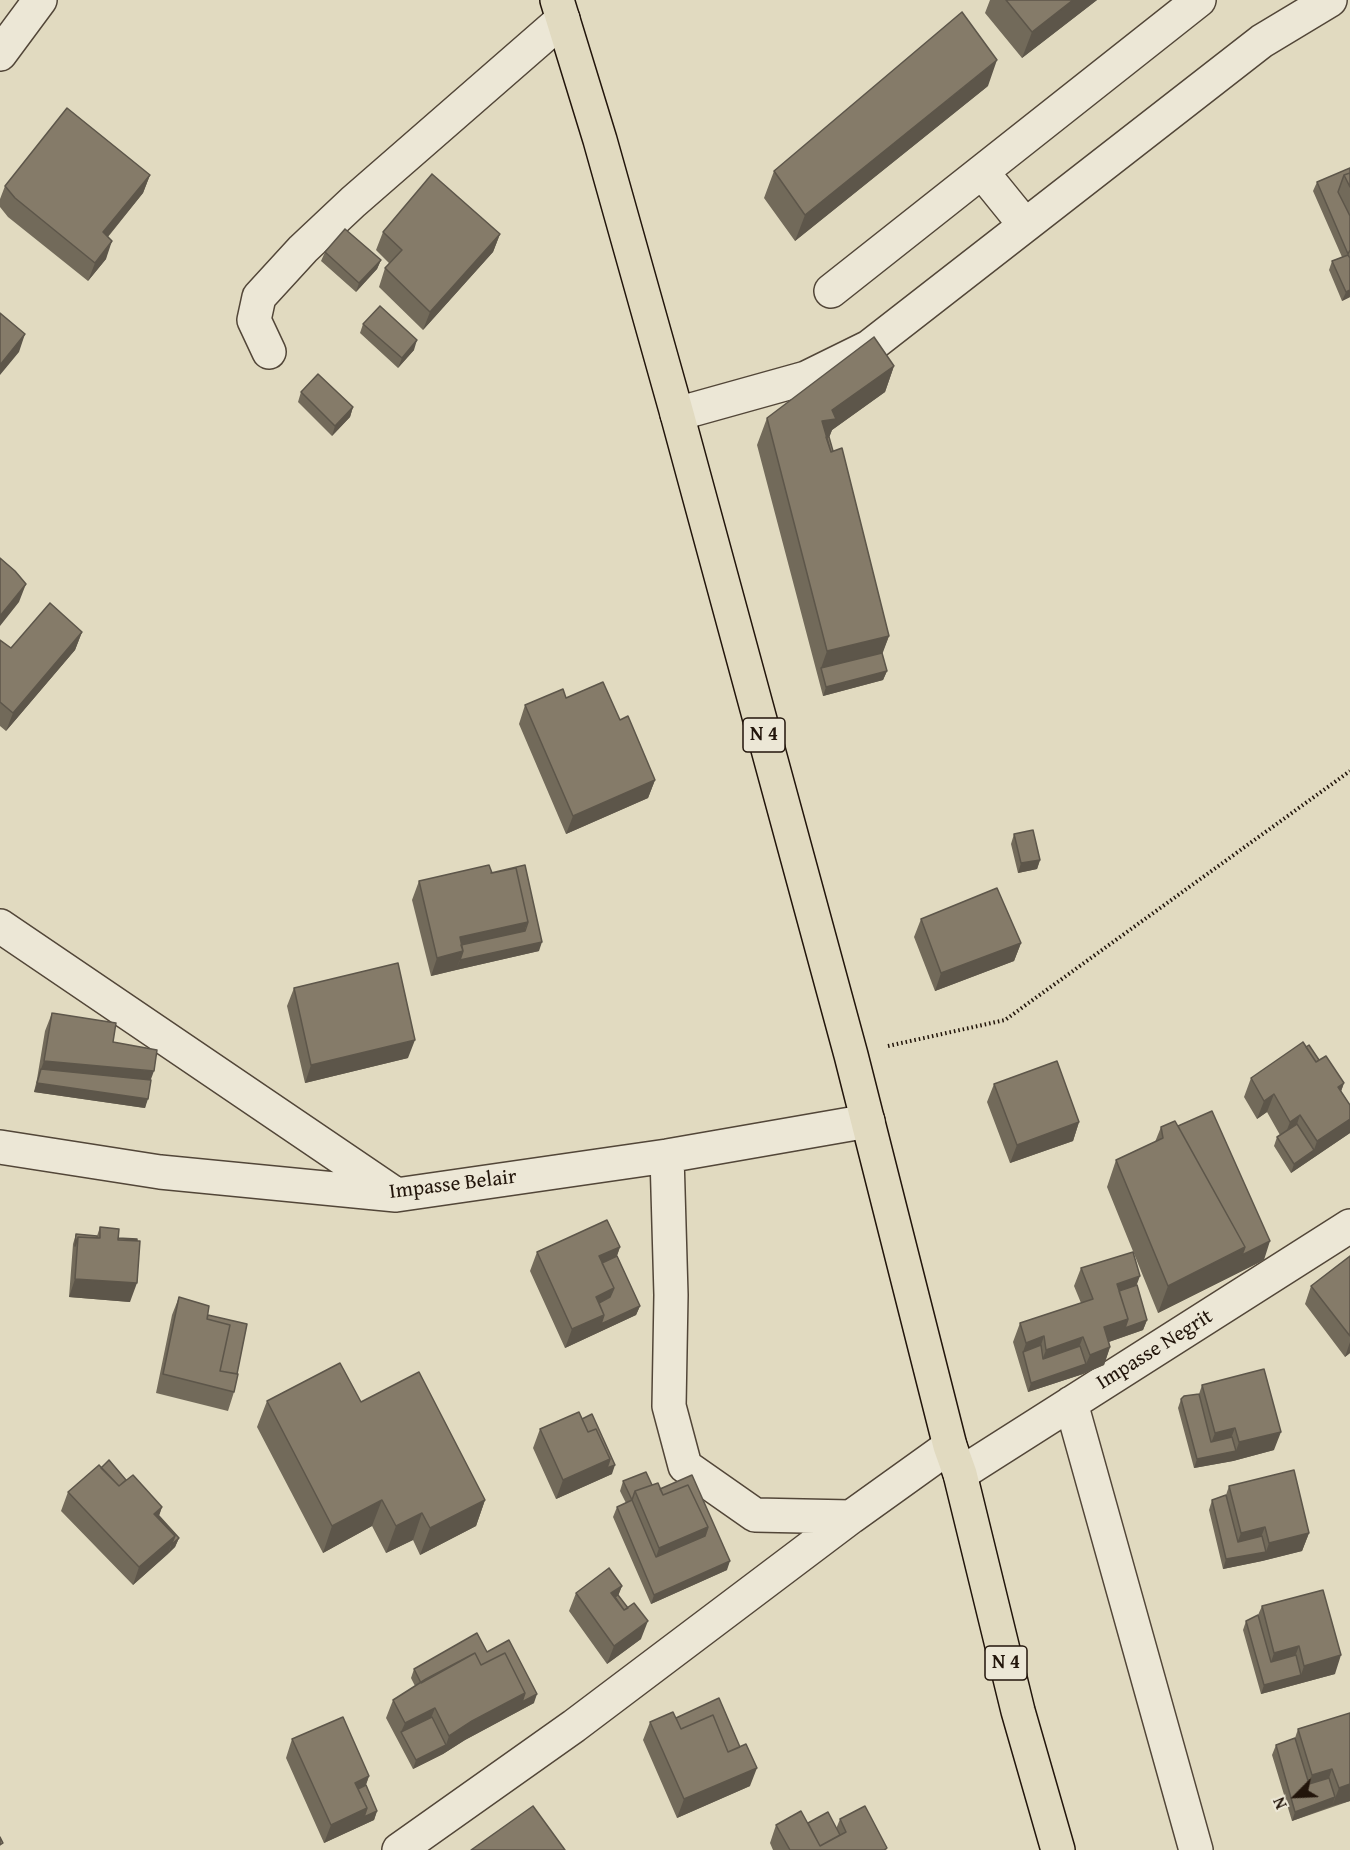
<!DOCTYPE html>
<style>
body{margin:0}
#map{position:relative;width:1350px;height:1850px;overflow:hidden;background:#e1dac0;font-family:"Gentium Book Plus",serif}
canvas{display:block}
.north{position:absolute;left:1266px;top:1766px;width:60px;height:60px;-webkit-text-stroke:4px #ece7d6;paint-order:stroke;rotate:246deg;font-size:16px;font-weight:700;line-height:24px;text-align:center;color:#22150b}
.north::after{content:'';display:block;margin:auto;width:21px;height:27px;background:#22150b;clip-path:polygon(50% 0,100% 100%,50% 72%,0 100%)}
</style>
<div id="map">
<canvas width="1350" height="1850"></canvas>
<div class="north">N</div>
</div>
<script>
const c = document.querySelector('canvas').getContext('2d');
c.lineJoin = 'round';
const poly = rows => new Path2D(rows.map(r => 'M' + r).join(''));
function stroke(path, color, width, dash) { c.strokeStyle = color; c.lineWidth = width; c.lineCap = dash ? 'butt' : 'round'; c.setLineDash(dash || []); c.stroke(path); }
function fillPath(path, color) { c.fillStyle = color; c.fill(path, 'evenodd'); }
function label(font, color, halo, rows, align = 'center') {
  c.font = font + ' "Gentium Book Plus",serif'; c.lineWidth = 4.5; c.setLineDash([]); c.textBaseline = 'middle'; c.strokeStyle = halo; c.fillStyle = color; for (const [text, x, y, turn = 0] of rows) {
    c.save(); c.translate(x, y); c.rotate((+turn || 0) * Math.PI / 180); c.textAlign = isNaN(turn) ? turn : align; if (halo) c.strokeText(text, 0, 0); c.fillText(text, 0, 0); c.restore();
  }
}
const path = poly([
 [888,1046,1005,1020,1350,771]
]);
const minor = poly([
 [0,54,40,0],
 [982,172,1025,225],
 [831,291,1199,0],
 [269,352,254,320,259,297,303,249,353,202,563,19],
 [677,414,806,378,869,347,1262,41,1330,0],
 [0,926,392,1192],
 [0,1147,160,1172,396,1195,667,1156,868,1121],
 [667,1156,671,1295,669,1406,685,1466,755,1515,851,1517],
 [1071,1403,1196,1850],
 [960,1474,1350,1226],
 [399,1850,574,1726,851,1517,950,1446]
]);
const major = poly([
 [557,0,600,140,677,414,851,1055,950,1446,960,1474,1018,1711,1058,1850]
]);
const wall = poly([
 [990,0,1097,0,1022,58,985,13],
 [988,86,795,241,764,198,774,171],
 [1350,168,1350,297,1342,301,1329,270,1332,261,1342,257,1313,191,1317,182],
 [150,175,143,193,108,237,106,259,88,281,8,217,0,207,0,199,5,186],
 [383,232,500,234,493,252,423,330,379,287,385,268,390,264,376,250],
 [325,252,381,260,377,269,356,292,321,261],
 [363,324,414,350,398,368,360,333],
 [894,366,885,392,832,430,829,437,833,451,889,636,882,653,887,671,883,680,823,696,757,445,767,418],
 [301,392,353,407,350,417,332,436,298,402],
 [82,632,75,650,6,731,0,726,0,640,11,648],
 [566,698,620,720,655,780,648,798,566,834,519,724,525,705],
 [1014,834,1040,860,1037,869,1018,873,1011,844],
 [491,873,539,951,456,970,431,976,412,900,419,881],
 [921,919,1021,943,1014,961,935,991,914,937],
 [294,988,408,1058,305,1083,287,1006],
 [52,1013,113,1042,151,1080,145,1108,34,1092,37,1079,45,1031],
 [1306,1047,1344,1083,1341,1091,1350,1105,1350,1133,1291,1173,1274,1146,1277,1137,1280,1135,1267,1112,1257,1119,1244,1097,1251,1078],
 [994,1084,1079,1122,1073,1141,1010,1163,987,1102],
 [1161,1127,1264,1260,1158,1313,1107,1187,1116,1160,1155,1142],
 [100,1227,118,1238,130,1302,69,1297,73,1244,76,1234,97,1236],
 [620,1247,617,1256,640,1306,636,1315,565,1348,530,1271,537,1252],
 [1350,1256,1350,1353,1345,1357,1305,1304,1311,1286],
 [1081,1268,1137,1285,1147,1320,1143,1330,1109,1342,1110,1347,1104,1365,1083,1374,1028,1392,1013,1342,1020,1323,1081,1303,1074,1286],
 [179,1297,208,1315,237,1374,234,1392,228,1411,156,1393,172,1315],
 [1202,1385,1274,1450,1233,1461,1194,1468,1178,1408,1181,1399,1199,1394],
 [267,1401,361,1402,485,1500,476,1526,420,1555,413,1540,386,1553,372,1526,323,1553,257,1427],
 [540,1429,612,1474,556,1499,533,1448],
 [101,1468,126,1480,162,1507,159,1516,179,1538,175,1547,133,1585,61,1511,68,1492],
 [623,1481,652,1485,660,1489,727,1570,651,1604,613,1517,617,1507,626,1503,620,1491],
 [1229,1486,1309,1533,1302,1551,1262,1561,1223,1569,1209,1510,1212,1500,1226,1495],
 [622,1586,618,1595,641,1639,607,1664,569,1611,576,1593],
 [1262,1606,1335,1674,1261,1694,1243,1630,1246,1621,1258,1615],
 [487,1652,534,1703,465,1740,443,1754,413,1769,386,1718,393,1700,415,1686,411,1678,414,1669],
 [1350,1713,1350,1801,1292,1821,1272,1755,1276,1745,1295,1738,1298,1729],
 [676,1718,740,1747,750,1786,677,1818,643,1740,650,1722],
 [292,1739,369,1776,366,1785,377,1811,374,1820,324,1843,286,1758],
 [840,1819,887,1850,773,1850,770,1843,776,1825,808,1823,836,1829]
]);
const shadedWall = poly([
 [1073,0,1097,0,1022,58,1032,32],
 [997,60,988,86,795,241,805,215],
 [150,175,143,193,96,251,103,232],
 [500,234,493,252,423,330,430,312],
 [112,241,106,259,88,281,95,263],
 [381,260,377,269,356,292,359,283],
 [1350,290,1350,297,1342,301,1346,292],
 [25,334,19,352,0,375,0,365],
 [417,340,414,350,398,368,402,358],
 [894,366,885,392,832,430,826,446,822,421,832,410],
 [353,407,350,417,332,436,335,426],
 [26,584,19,602,0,626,0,616],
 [82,632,75,650,6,731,13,713],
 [889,636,879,663,821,668,827,651],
 [887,671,883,680,823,696,826,687],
 [655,780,648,798,566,834,573,816],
 [1040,860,1037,869,1018,873,1021,863],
 [528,922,521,940,462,954,456,970,431,976,437,958,460,937],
 [542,942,539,951,456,970,460,960],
 [1021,943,1014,961,935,991,941,973],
 [415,1040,408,1058,305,1083,311,1065],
 [44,1061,154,1071,147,1090,41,1069],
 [37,1083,148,1099,145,1108,34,1092],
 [1344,1083,1338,1100,1338,1087],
 [1274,1094,1267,1112,1257,1119,1264,1101],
 [1300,1115,1294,1133,1283,1140,1290,1122],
 [1350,1119,1350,1133,1291,1173,1294,1164,1314,1150,1317,1141],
 [1079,1122,1073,1141,1010,1163,1017,1145],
 [1270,1241,1264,1260,1158,1313,1168,1286,1245,1247],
 [620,1247,613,1266,599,1272,599,1256],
 [1140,1276,1133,1295,1116,1300,1117,1284],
 [75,1279,137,1283,130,1302,69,1297],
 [614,1288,607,1307,596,1312,596,1297],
 [640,1306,636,1315,565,1348,572,1329,604,1315],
 [1128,1319,1147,1320,1143,1330,1097,1346,1104,1327],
 [1044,1336,1038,1354,1023,1352,1026,1343],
 [1083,1337,1076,1355,1039,1368,1046,1350],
 [1350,1342,1350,1353,1345,1357],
 [1110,1347,1104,1365,1083,1374,1028,1392,1031,1383,1086,1364,1090,1355],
 [1235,1428,1228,1446,1208,1451,1215,1433],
 [1281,1432,1274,1450,1233,1461,1194,1468,1197,1459,1236,1451,1239,1442],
 [610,1459,615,1465,612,1474,556,1499,563,1480],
 [382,1500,372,1526,323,1553,332,1526],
 [485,1500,476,1526,420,1555,430,1528],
 [162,1507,155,1526,154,1514],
 [422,1513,413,1540,386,1553,396,1526],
 [708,1527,702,1546,653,1566,659,1548],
 [1265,1527,1258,1545,1234,1551,1241,1533],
 [1309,1533,1302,1551,1262,1561,1223,1569,1226,1559,1266,1552,1269,1543],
 [175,1536,168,1554,133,1585,139,1567],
 [179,1538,175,1547,168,1554,171,1545],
 [730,1561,727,1570,651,1604,654,1595],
 [622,1586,615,1604,611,1593],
 [648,1621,641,1639,607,1664,614,1646],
 [1299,1646,1292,1664,1268,1671,1274,1653],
 [1341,1655,1335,1674,1261,1694,1264,1685,1301,1675,1304,1666],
 [525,1693,537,1694,534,1703,465,1740,443,1754,449,1736,472,1721],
 [435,1708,428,1726,401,1732,405,1723],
 [446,1745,443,1754,413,1769,416,1760],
 [757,1768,750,1786,677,1818,684,1799],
 [1332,1769,1326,1787,1305,1793,1312,1775],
 [369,1776,362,1795,355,1798,355,1783],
 [1350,1784,1350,1801,1332,1806,1339,1788],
 [1335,1797,1332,1806,1292,1821,1295,1812],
 [367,1808,377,1811,374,1820,324,1843,331,1825]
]);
const building = poly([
 [1006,0,1073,0,1032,32,1006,0],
 [962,12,997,60,805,215,774,171,962,12],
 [67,108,150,175,103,232,112,241,95,263,15,198,5,186,67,108],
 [1350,168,1350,173,1344,175,1338,192,1350,216,1350,250,1348,254,1317,182,1350,168],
 [1350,173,1350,187,1344,175,1350,173],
 [432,174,500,234,430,312,385,268,402,250,383,232,432,174],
 [345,229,381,260,359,283,325,252,345,229],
 [1348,255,1350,258,1350,290,1346,292,1332,261,1348,255],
 [380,306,417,340,402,358,363,324,380,306],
 [0,313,25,334,0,365,0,313],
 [874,337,894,366,832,410,836,419,822,421,831,452,842,448,889,636,827,651,767,418,874,337],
 [318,374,353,407,335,426,301,392,318,374],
 [826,437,829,437,833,451,831,452,826,437],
 [0,558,15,571,26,584,0,616,0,558],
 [50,603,82,632,13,713,0,702,0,640,11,648,50,603],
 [882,653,887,671,826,687,821,668,882,653],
 [603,682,620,720,628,716,655,780,573,816,525,705,563,689,566,698,603,682],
 [1033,830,1040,860,1021,863,1014,834,1033,830],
 [489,865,492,873,516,868,528,922,460,937,463,951,437,958,419,881,489,865],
 [525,865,542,942,460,960,463,951,461,945,525,931,528,922,516,868,491,873,525,865],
 [997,888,1021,943,941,973,921,919,997,888],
 [398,963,415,1040,311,1065,294,988,398,963],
 [52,1013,116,1023,113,1042,157,1050,154,1071,44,1061,52,1013],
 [1303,1042,1316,1062,1326,1056,1344,1083,1338,1087,1350,1105,1350,1119,1317,1141,1300,1115,1290,1122,1274,1094,1264,1101,1251,1078,1303,1042],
 [1309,1045,1319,1060,1316,1062,1306,1047,1309,1045],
 [1057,1061,1079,1122,1017,1145,994,1084,1057,1061],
 [41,1069,151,1080,148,1099,37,1083,41,1069],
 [1212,1111,1270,1241,1242,1255,1245,1247,1178,1126,1212,1111],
 [1175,1121,1245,1247,1168,1286,1116,1160,1163,1138,1161,1127,1175,1121],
 [1297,1124,1314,1150,1294,1164,1277,1137,1297,1124],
 [607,1220,620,1247,599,1256,614,1288,596,1297,604,1315,572,1329,537,1252,607,1220],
 [100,1227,119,1229,118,1240,140,1241,137,1283,75,1279,78,1237,100,1238,100,1227],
 [76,1234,97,1236,97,1238,78,1237,75,1246,76,1234],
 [118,1238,137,1239,137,1240,118,1240,118,1238],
 [1133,1252,1140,1276,1117,1284,1128,1319,1104,1327,1110,1347,1090,1355,1083,1337,1046,1350,1044,1336,1026,1343,1020,1323,1093,1299,1081,1268,1133,1252],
 [617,1256,640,1306,601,1324,604,1315,599,1303,610,1297,614,1288,602,1263,617,1256],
 [1350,1256,1350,1336,1311,1286,1350,1256],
 [1137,1285,1147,1320,1125,1328,1128,1319,1119,1291,1137,1285],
 [179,1297,209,1306,207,1319,230,1325,220,1371,238,1374,234,1392,163,1374,179,1297],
 [208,1315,247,1324,237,1374,220,1371,230,1325,207,1319,208,1315],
 [1041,1345,1043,1359,1080,1346,1086,1364,1031,1383,1023,1352,1041,1345],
 [340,1363,361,1402,419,1372,485,1500,430,1528,422,1513,396,1526,382,1500,332,1526,267,1401,340,1363],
 [1264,1369,1281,1432,1239,1442,1235,1428,1215,1433,1202,1385,1264,1369],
 [1199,1394,1211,1442,1232,1437,1236,1451,1197,1459,1181,1399,1184,1396,1199,1394],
 [579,1412,588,1432,596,1429,610,1459,563,1480,540,1429,579,1412],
 [592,1414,615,1465,607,1468,610,1459,596,1429,588,1432,582,1419,592,1414],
 [109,1460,126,1480,119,1486,101,1468,109,1460],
 [99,1465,119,1486,133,1475,162,1507,154,1514,175,1536,139,1567,68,1492,99,1465],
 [1294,1470,1309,1533,1269,1543,1265,1527,1241,1533,1229,1486,1294,1470],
 [646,1472,652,1485,635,1491,632,1500,623,1481,646,1472],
 [692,1475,730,1561,654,1595,617,1507,632,1500,656,1557,705,1536,708,1527,688,1485,663,1495,660,1489,692,1475],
 [658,1483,663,1495,688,1485,708,1527,659,1548,635,1491,658,1483],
 [1226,1495,1238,1542,1262,1536,1266,1552,1226,1559,1212,1500,1226,1495],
 [159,1516,179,1538,171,1545,175,1536,158,1517,159,1516],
 [609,1568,622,1586,611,1593,624,1610,634,1603,648,1621,614,1646,576,1593,609,1568],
 [1323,1590,1341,1655,1304,1666,1299,1646,1274,1653,1262,1606,1323,1590],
 [618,1595,628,1608,624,1610,615,1597,618,1595],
 [1258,1615,1271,1662,1296,1655,1301,1675,1264,1685,1246,1621,1258,1615],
 [477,1633,487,1652,509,1640,537,1694,522,1702,525,1693,505,1653,481,1665,475,1653,421,1683,414,1669,477,1633],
 [475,1653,481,1665,505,1653,525,1693,472,1721,449,1736,435,1708,405,1723,393,1700,426,1679,475,1653],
 [719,1698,740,1747,728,1752,713,1715,681,1729,676,1718,719,1698],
 [673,1712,681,1729,713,1715,728,1752,746,1744,757,1768,684,1799,650,1722,673,1712],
 [1350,1713,1350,1784,1339,1788,1332,1769,1312,1775,1298,1729,1350,1713],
 [343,1717,369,1776,355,1783,367,1808,331,1825,292,1739,343,1717],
 [432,1717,446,1745,416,1760,401,1732,432,1717],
 [1295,1738,1309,1784,1329,1778,1335,1797,1295,1812,1276,1745,1295,1738],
 [366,1785,377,1811,364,1817,367,1808,358,1789,366,1785],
 [533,1806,565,1850,471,1850,533,1806],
 [865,1806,887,1848,884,1850,790,1850,776,1825,801,1811,820,1846,846,1832,840,1819,865,1806],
 [828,1812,840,1835,820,1846,808,1823,828,1812],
 [0,1837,3,1843,0,1845,0,1837]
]);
const shields = [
 [764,735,42],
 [1006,1663,42]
];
const shieldNames = [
 ["N 4",764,735],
 ["N 4",1006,1663]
];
const streetNames = [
 ["Impasse Belair",453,1185,-7],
 ["Impasse Negrit",1155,1350,-32]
];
stroke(minor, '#524638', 36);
stroke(major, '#22150b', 36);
stroke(path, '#22150b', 4, [1.5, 3]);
stroke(minor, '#ece7d6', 33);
stroke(major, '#e1dac0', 33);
fillPath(wall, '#726a5a');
fillPath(shadedWall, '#5d564a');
fillPath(building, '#857b69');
stroke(building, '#5d564a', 1.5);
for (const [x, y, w] of shields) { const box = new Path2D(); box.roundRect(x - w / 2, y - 17, w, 34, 4.5); c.fillStyle = '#ece7d6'; c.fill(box); stroke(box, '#22150b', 1.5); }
label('bold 20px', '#22150b', null, shieldNames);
label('21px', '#22150b', '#ece7d6', streetNames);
</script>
